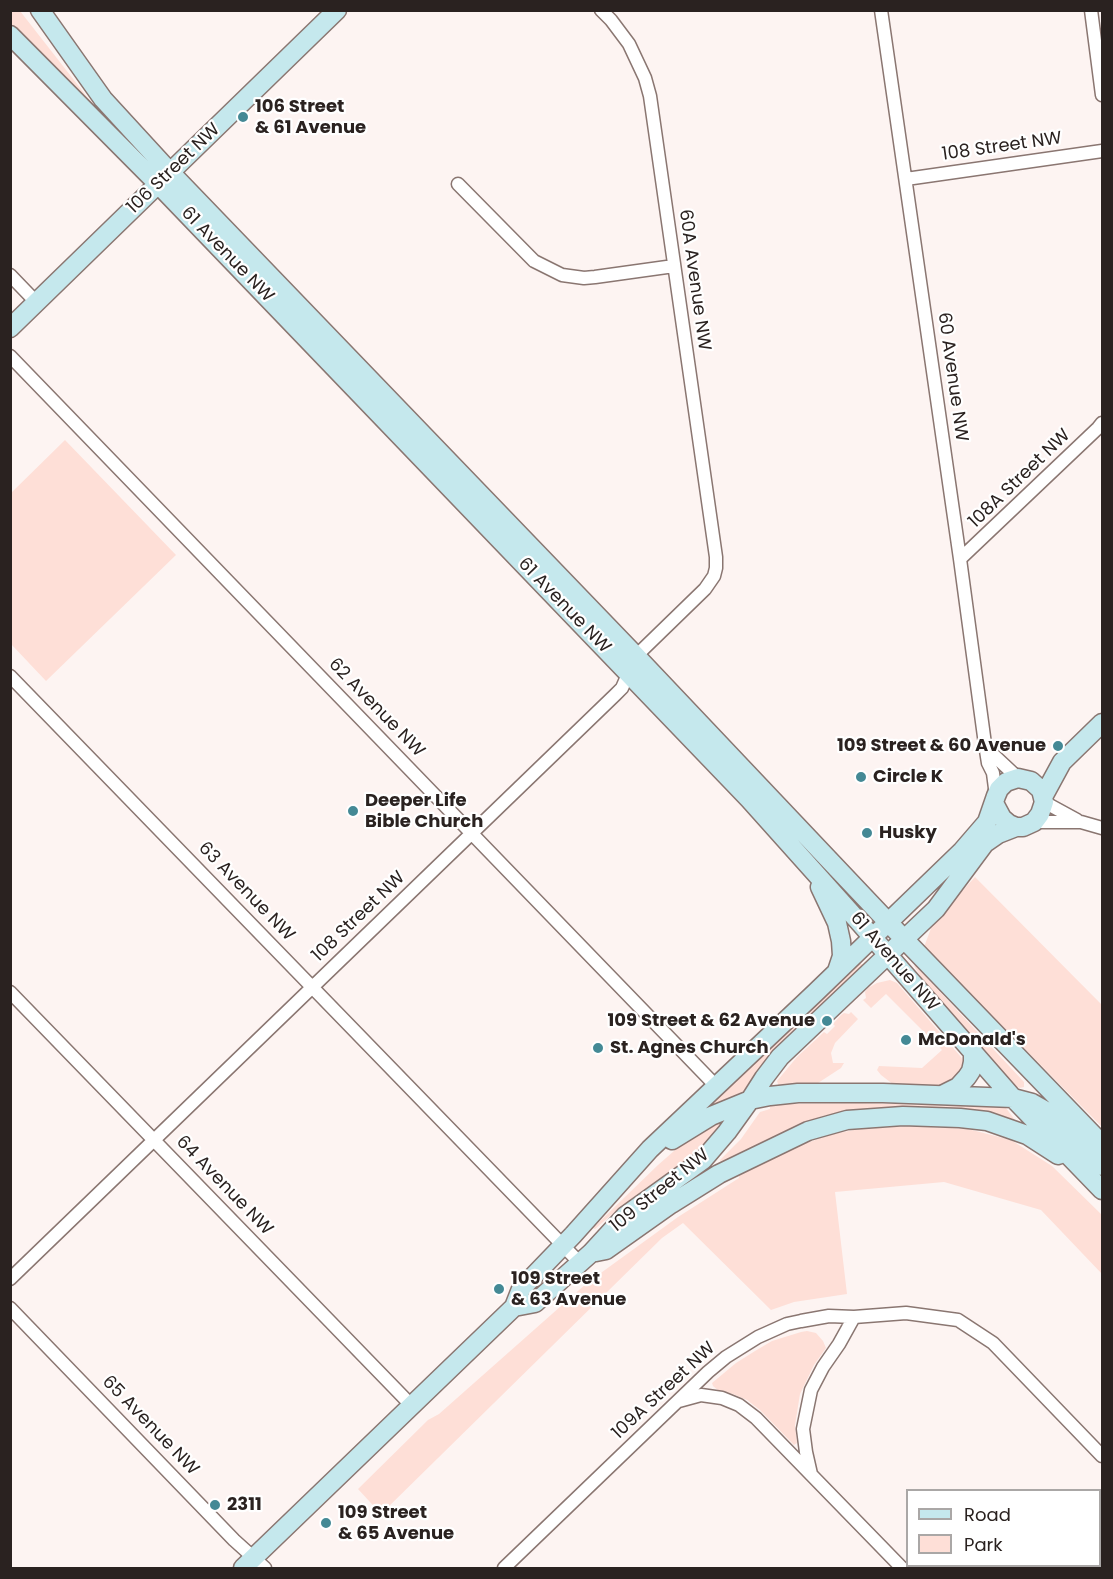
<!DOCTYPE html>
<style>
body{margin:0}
#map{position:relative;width:1113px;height:1579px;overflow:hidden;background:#fdf4f2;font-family:Poppins,sans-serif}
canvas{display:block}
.frame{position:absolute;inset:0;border:12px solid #2a2220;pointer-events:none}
.legend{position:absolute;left:906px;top:1489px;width:195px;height:78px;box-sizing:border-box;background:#fff;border:2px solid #aaa7a6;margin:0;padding:8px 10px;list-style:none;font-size:18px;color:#2a2220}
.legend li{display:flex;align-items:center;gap:12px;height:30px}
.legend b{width:30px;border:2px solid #aaa7a6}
</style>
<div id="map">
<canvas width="1113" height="1579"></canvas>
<div class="frame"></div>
<ul class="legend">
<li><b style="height:8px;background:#c5e8ed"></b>Road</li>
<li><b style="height:16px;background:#fedfd7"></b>Park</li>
</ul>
</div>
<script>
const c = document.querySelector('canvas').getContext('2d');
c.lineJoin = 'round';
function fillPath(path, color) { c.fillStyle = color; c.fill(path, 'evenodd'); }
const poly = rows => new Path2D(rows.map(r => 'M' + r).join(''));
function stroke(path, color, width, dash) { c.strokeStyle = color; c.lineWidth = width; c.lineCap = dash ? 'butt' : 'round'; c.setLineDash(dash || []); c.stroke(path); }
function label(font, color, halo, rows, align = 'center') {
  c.font = font + ' Poppins,sans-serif'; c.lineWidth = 4.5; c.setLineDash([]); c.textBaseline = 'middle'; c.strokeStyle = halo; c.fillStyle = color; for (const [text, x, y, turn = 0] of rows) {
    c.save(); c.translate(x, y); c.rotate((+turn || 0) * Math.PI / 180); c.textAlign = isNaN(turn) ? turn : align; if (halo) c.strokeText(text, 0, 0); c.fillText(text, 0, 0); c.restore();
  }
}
const green = poly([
 [11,11,20,11,88,98,140,153,138,156,11,24],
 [65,440,176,555,46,681,11,644,11,493],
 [975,877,1102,1005,1102,1127,924,947,933,923],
 [860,963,863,965,774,1052,739,1097,691,1117,851,968],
 [915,965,1024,1082,1024,1087,1020,1088,1013,1085,925,983,914,966],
 [890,980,897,983,961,1057,965,1064,965,1072,946,1087,894,1085,881,1075,877,1070,879,1066,922,1068,942,1050,886,994,871,1008,863,1000,866,998,865,992,868,988,877,983],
 [851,1012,858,1019,835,1043,831,1053,833,1063,844,1063,841,1068,818,1083,779,1087,777,1081,797,1057,824,1032,827,1034,835,1026,833,1024,841,1015,844,1013,849,1014],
 [859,1103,999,1107,1006,1108,1015,1120,1013,1123,955,1110,880,1108,837,1113,823,1116,766,1140,722,1164,720,1160,741,1139,760,1112,770,1109,770,1105,778,1104],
 [721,1122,723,1124,713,1135,680,1166,616,1211,595,1229,593,1228,658,1165,682,1144],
 [911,1126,968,1129,1011,1140,1052,1166,1102,1215,1102,1274,1041,1210,944,1182,835,1192,847,1294,794,1302,771,1310,683,1223,662,1238,381,1514,358,1489,428,1420,439,1414,587,1283,678,1217,739,1178,739,1175,786,1150,833,1134,859,1129],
 [807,1331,816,1333,823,1341,826,1348,814,1365,800,1394,795,1425,797,1443,794,1445,760,1410,747,1400,733,1394,719,1391,713,1386,712,1383,736,1363,755,1351,772,1341,801,1332]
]);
const street = poly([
 [881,10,960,559,985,744,988,763,993,773,996,796],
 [1091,10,1102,95],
 [906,179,1102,151],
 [458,184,534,261,562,275,584,278,595,277,674,266],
 [10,275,37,303],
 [10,356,716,1086],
 [960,559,1098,428,1102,423],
 [10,676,580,1263],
 [987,749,1018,778],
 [1044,802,1077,820],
 [1034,822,1081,822,1102,828],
 [10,992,412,1406],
 [10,1279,615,695,622,688,636,656,705,589,714,576,716,568,716,557,650,96,645,78,629,44,611,20,601,10],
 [10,1308,234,1540,265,1568],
 [679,1401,701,1395,722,1398,739,1405,756,1418,902,1568],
 [811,1474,806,1452,803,1429,811,1390,823,1367,839,1344,854,1317],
 [504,1568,708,1372,726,1357,758,1337,787,1324,801,1321,829,1316,854,1317,906,1313,958,1320,993,1343,1102,1456]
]);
const secondary = poly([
 [40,10,103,99,170,172,636,656,904,939,1102,1144],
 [10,35,158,184,749,799,860,923,1013,1098,1102,1190],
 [10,328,337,10],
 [1043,797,1062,762,1102,723],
 [820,887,837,923,841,941,842,956,837,971],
 [942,1095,958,1087,967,1077,971,1071,973,1062,973,1051],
 [672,1140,711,1116,750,1100,770,1096,798,1093,883,1093,1013,1098,1032,1103,1048,1112,1102,1166],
 [596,1252,606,1250,671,1204,719,1174,808,1131,847,1120,903,1116,960,1118,987,1121,1027,1135,1058,1155],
 [514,1307,535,1303,591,1253,625,1216,703,1160,727,1132,750,1100,764,1078,780,1057,936,909,985,843,998,834,1016,827],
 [243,1568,514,1307,521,1289,573,1235,650,1149,815,993,962,851,987,822,996,796,999,789,1006,782,1018,778,1031,781,1041,790,1044,802,1040,814,1034,822,1023,827,1016,827,1009,824,1002,818,994,803]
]);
const markers = [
 [243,117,6,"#448995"],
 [1058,746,6,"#448995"],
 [861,777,6,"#448995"],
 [353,811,6,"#448995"],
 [867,833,6,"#448995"],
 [827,1021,6,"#448995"],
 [906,1040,6,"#448995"],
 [598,1048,6,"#448995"],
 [499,1289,6,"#448995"],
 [215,1505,6,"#448995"],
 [326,1523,6,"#448995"]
];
const poiNames = [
 ["106 Street",255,107],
 ["& 61 Avenue",255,128],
 ["109 Street & 60 Avenue",1046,746,"right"],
 ["Circle K",873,777],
 ["Deeper Life",365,801],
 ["Bible Church",365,822],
 ["Husky",879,833],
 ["109 Street & 62 Avenue",815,1021,"right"],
 ["McDonald's",918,1040],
 ["St. Agnes Church",610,1048],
 ["109 Street",511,1279],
 ["& 63 Avenue",511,1300],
 ["2311",227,1505],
 ["109 Street",338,1513],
 ["& 65 Avenue",338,1534]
];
const streetNames = [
 ["108 Street NW",1002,147,-8],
 ["106 Street NW",174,169,-44],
 ["61 Avenue NW",227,255,46],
 ["60A Avenue NW",694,280,82],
 ["60 Avenue NW",952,377,82],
 ["108A Street NW",1020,479,-44],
 ["61 Avenue NW",564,606,46],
 ["62 Avenue NW",376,708,46],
 ["63 Avenue NW",246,892,46],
 ["108 Street NW",359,917,-44],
 ["61 Avenue NW",894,962,49],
 ["64 Avenue NW",224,1186,46],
 ["109 Street NW",660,1191,-39],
 ["109A Street NW",664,1391,-43],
 ["65 Avenue NW",150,1426,46]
];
fillPath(green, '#fedfd7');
stroke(street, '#8a7671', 15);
stroke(secondary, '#8a7671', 21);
stroke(street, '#fff', 12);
stroke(secondary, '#c5e8ed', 18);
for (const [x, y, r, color] of markers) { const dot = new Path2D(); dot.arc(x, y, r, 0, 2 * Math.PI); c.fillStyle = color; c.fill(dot); stroke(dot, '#fff', 2); }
label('bold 18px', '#2a2220', '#fff', poiNames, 'left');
label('18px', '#2a2220', '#fff', streetNames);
</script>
